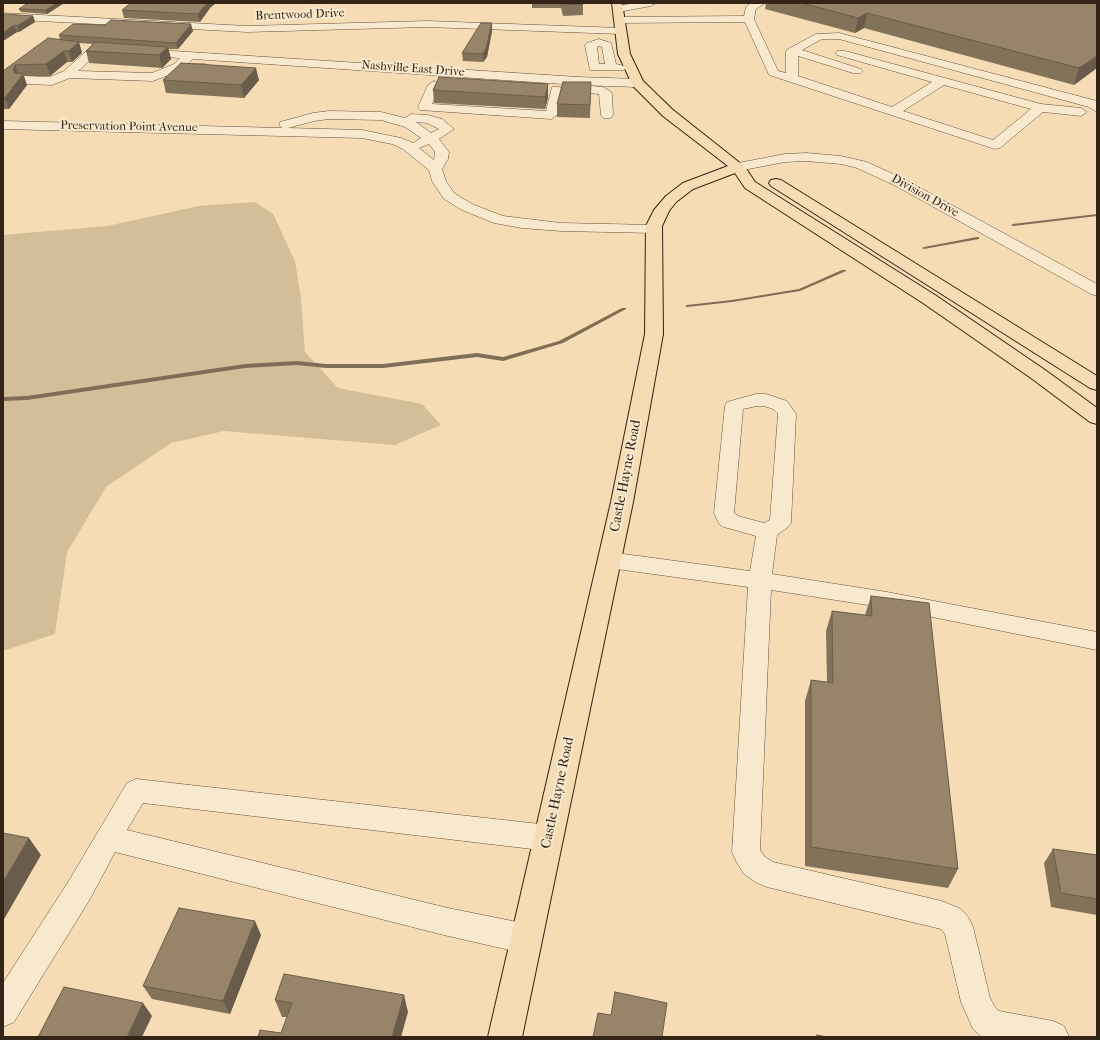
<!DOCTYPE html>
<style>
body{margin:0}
#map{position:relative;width:1100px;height:1040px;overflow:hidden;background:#f5dcb4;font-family:"IM FELL French Canon",serif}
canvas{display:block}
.frame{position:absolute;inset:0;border:4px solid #332417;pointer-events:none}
</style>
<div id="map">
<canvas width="1100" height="1040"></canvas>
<div class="frame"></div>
</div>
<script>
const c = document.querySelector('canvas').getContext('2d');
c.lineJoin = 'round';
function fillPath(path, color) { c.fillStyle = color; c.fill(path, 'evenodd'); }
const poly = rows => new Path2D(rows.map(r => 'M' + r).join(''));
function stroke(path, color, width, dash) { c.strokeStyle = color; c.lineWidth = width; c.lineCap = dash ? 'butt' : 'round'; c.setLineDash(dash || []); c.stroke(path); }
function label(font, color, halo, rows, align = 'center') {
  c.font = font + ' "IM FELL French Canon",serif'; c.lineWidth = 4; c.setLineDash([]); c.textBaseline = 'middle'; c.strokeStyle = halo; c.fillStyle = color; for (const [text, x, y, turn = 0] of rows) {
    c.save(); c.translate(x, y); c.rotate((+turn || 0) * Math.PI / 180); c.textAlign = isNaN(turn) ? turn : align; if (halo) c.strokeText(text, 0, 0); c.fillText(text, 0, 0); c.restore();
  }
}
const green = poly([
 [255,202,273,214,295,261,301,298,305,352,338,388,422,404,441,425,395,445,224,431,171,443,106,487,67,552,55,634,3,651,3,235,107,226,199,206]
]);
const stream = poly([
 [1097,214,1097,216,1013,226,1011,225,1013,224,1097,214],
 [977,237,979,237,979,239,924,249,922,248,924,247,977,237],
 [842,270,846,270,846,271,800,291,732,302,687,307,685,306,687,305,732,300,799,289,842,270],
 [622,308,626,308,626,309,563,343,503,361,477,357,383,368,326,368,297,365,245,368,27,400,3,401,3,397,27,396,245,364,297,361,326,364,383,364,477,353,503,357,559,341,622,308]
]);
const minor = poly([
 [634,3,656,3,651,6,618,12,613,9,614,7,634,3],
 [751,3,765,3,756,9,754,19,778,71,786,73,786,51,788,49,816,34,839,33,1097,101,1097,112,1089,107,839,39,822,39,802,50,861,69,863,71,861,73,853,73,798,56,798,76,892,107,932,82,837,55,835,53,837,51,845,51,1041,104,1081,108,1087,112,1081,116,1043,112,1000,148,995,149,769,75,745,22,619,23,614,20,619,17,744,16,746,7,751,3],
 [944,85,1031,109,993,140,903,111,944,85],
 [3,13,247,26,427,21,621,28,626,31,621,34,427,27,247,32,3,19,3,13],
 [599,39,611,43,616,64,624,66,626,68,624,70,590,70,585,45,587,43,599,39],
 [599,46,602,47,605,64,599,64,597,47,599,46],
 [95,46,578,77,637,79,643,83,637,87,578,85,193,59,187,64,205,64,211,68,205,72,179,71,153,81,70,78,52,85,24,84,18,80,24,76,50,77,64,71,91,47,95,46],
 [98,53,180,58,174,64,152,73,78,71,98,53],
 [434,81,440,85,432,104,546,111,552,87,560,87,562,90,557,115,551,119,420,110,418,107,428,85,434,81],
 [581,85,603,87,610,91,612,94,613,115,611,118,603,118,601,115,599,94,577,92,575,89,581,85],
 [329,111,381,112,405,118,411,114,428,115,442,119,454,129,439,139,449,152,448,159,442,169,446,181,454,193,472,204,503,216,561,223,654,225,659,226,661,229,659,232,654,233,561,231,522,228,494,223,462,210,444,199,432,181,429,170,403,149,392,144,362,138,3,129,3,121,282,128,279,125,280,122,313,113,329,111],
 [329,119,381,120,405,127,421,138,413,143,401,138,362,130,288,128,314,121,329,119],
 [416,122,427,123,439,129,431,133,416,122],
 [429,144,435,152,434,160,419,148,429,144],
 [806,153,841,156,867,162,904,179,1097,284,1097,296,1091,294,894,185,857,168,841,164,806,161,785,162,738,171,733,170,731,167,733,164,738,163,785,154,806,153],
 [756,394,766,394,787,401,796,414,791,523,787,528,777,535,772,574,887,592,1097,632,1097,650,887,608,771,590,760,850,764,856,773,862,942,901,961,909,968,917,973,927,990,998,995,1007,999,1011,1053,1021,1064,1026,1069,1037,981,1036,973,1029,961,1002,945,934,941,929,767,887,757,883,744,874,736,861,732,852,748,587,609,568,601,566,598,560,601,554,609,552,750,571,756,536,724,527,719,524,714,513,725,406,727,402,756,394],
 [757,406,764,406,773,409,778,414,770,520,764,523,738,516,734,513,743,409,757,406],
 [136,779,549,825,559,829,563,838,559,847,549,851,143,803,127,830,448,908,527,924,537,929,542,939,537,949,527,954,448,936,115,852,90,899,14,1022,3,1027,3,983,70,879,127,783,136,779]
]);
const major = poly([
 [612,3,622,3,630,54,643,81,673,110,745,167,743,170,693,189,676,202,669,211,662,226,663,334,633,502,522,1037,488,1037,611,502,645,334,646,226,654,210,666,196,683,183,728,166,663,116,633,86,618,54,612,3]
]);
const highway = poly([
 [738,163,743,164,755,182,935,295,1045,370,1097,408,1097,424,1090,422,1031,378,923,303,745,188,731,167,733,164,738,163],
 [776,179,781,180,1097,376,1097,390,1090,388,771,186,769,183,771,180,776,179]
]);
const wall = poly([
 [28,3,64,3,47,14,21,12,19,9],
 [532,3,583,3,583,15,563,16,561,8,532,8],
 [766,3,1097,3,1097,68,1074,85,864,28,855,33,765,9],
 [210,8,200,22,124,18,122,10],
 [3,16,33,16,35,22,19,32,17,32,3,41],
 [492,23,492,31,487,57,483,62,463,61,462,53],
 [193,31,178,49,168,49,171,59,162,68,89,63,86,51,93,44,79,43,82,53,72,62,67,62,50,76,24,76,27,85,9,109,3,109,3,71,60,40,59,35],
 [163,80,259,80,244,98,166,93],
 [591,82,590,118,557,117,557,104],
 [433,90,548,97,545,109,434,103],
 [871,596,958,869,948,888,805,866,805,701,811,680,827,682,826,631,832,611,865,615],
 [1053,849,1097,855,1097,915,1051,907,1044,863],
 [261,935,230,1014,152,999,143,986],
 [275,1000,408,1012,281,1033,287,1017,282,1017]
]);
const shadedWall = poly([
 [57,3,64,3,47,14,46,10],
 [207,3,216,3,210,8,200,22,198,14],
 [867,13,864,28,855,33,858,18],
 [33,16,35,22,19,32,17,26],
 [492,23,492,31,487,57,483,62,483,54],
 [191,24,193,31,178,49,176,43],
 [14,25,17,32,3,41,3,33],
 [79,42,82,53,72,62,69,51],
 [168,47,171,59,162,68,159,55],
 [64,51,67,62,50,76,46,64],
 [1097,56,1097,68,1074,85,1079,68],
 [15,65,19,76,17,81,13,70],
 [256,68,259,80,244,98,241,85],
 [23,74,27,85,9,109,5,98],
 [548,84,548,97,545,109,545,97],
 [29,838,41,855,3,921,3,882],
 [255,921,261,935,230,1014,223,1001],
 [404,995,408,1012,401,1037,392,1037],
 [143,1003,152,1016,142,1037,127,1037]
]);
const building = poly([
 [28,3,57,3,46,10,19,9,28,3],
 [131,3,207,3,198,14,122,10,131,3],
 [562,3,583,3,583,4,563,5,562,3],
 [802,3,1097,3,1097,56,1079,68,867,13,858,18,802,3],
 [5,14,33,16,17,26,14,25,3,33,3,16,5,14],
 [111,20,191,24,176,43,59,35,73,24,105,25,111,20],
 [481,23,492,23,486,48,483,54,462,53,481,23],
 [48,38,79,42,69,51,64,51,46,64,15,65,13,70,15,73,23,74,5,98,3,98,3,71,48,38],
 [95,42,168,47,159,55,86,51,95,42],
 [181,63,256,68,241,85,163,80,181,63],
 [439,77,548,84,545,97,433,90,439,77],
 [563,82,591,82,590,105,557,104,563,82],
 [871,596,929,603,958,869,811,847,811,680,833,683,832,611,872,616,871,596],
 [3,833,29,838,3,882,3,833],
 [1053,849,1097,855,1097,899,1061,893,1053,849],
 [179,908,255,921,223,1001,143,986,179,908],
 [284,974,404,995,392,1037,258,1037,260,1030,281,1033,292,1003,275,1000,284,974],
 [64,987,143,1003,127,1037,38,1037,64,987],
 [615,992,667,1003,662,1037,593,1037,598,1013,611,1015,615,992],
 [817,1035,827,1037,817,1037,817,1035]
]);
const farStreetnames = [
 ["Brentwood Drive",300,15,-2],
 ["Nashville East Drive",413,69,4],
 ["Preservation Point Avenue",129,127,1],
 ["Division Drive",925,196,29]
];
const streetNames = [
 ["Castle Hayne Road",626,476,-79],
 ["Castle Hayne Road",558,793,-78]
];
fillPath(green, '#d4bd99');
fillPath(stream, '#806d55');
stroke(minor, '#64523e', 1);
stroke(major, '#332417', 2);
stroke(highway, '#332417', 2);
fillPath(minor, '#f8e8ce');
fillPath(major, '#f5dcb4');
fillPath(highway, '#f5dcb4');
fillPath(wall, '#83725a');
fillPath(shadedWall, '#6a5c4a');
fillPath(building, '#988469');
stroke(building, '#6a5c4a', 1);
label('12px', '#332417', '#f8e8ce', farStreetnames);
label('14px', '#332417', '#f8e8ce', streetNames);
</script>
